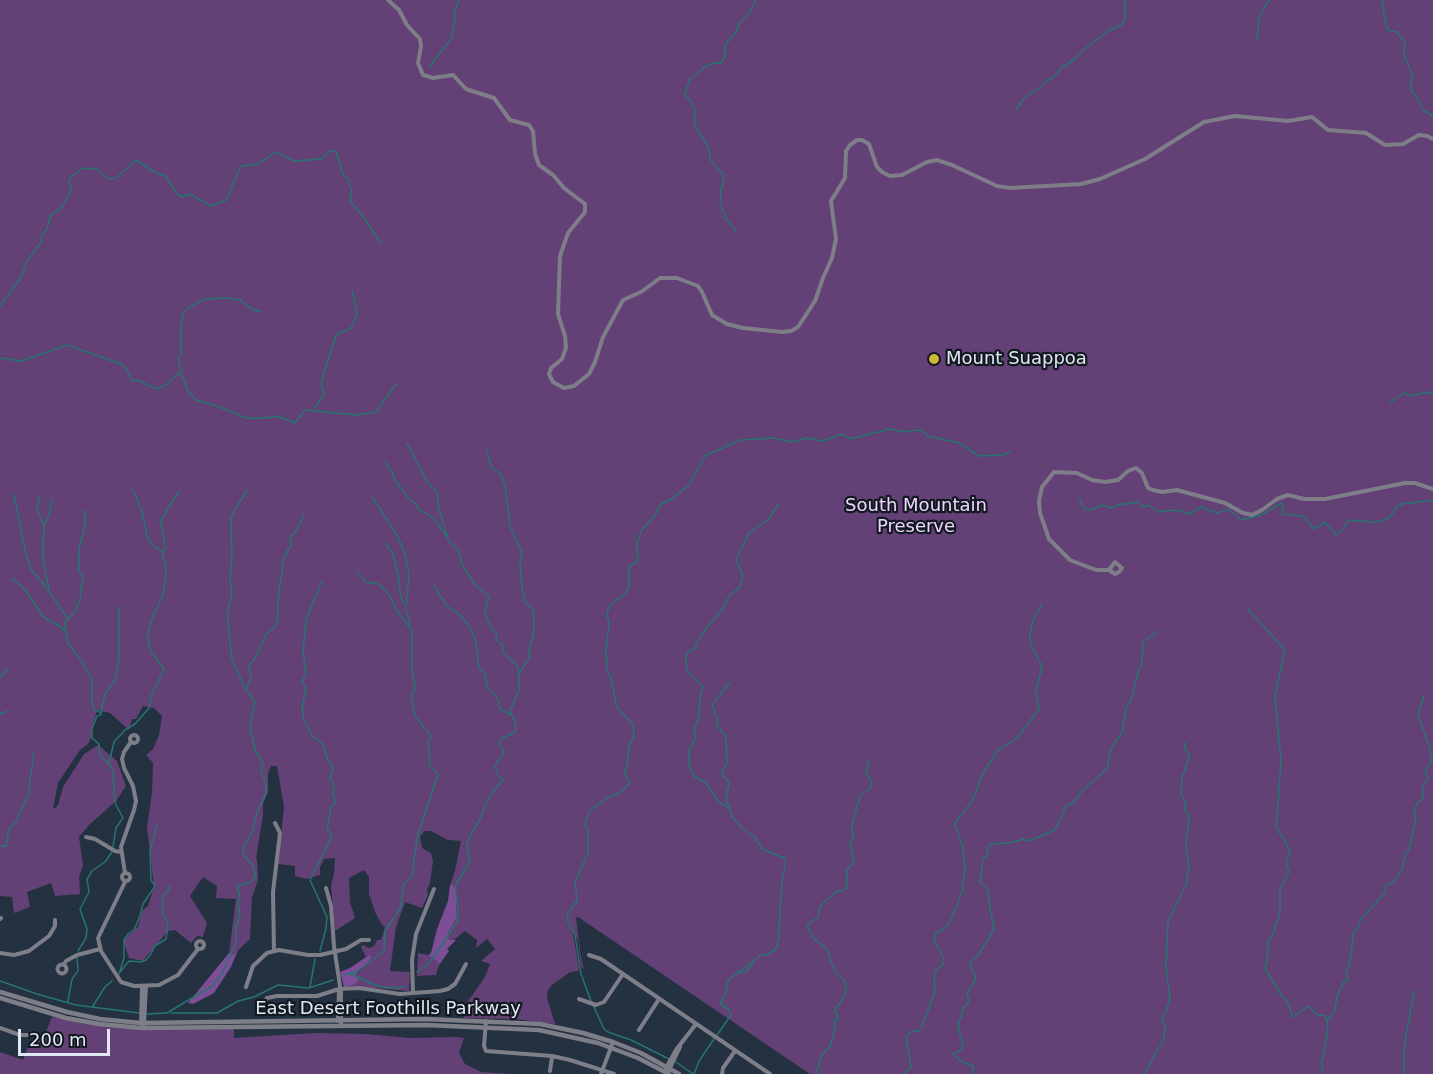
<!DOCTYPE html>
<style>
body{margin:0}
#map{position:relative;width:1433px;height:1074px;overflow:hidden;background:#243141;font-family:"DejaVu Sans",sans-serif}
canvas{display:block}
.scale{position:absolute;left:18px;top:1029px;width:92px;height:27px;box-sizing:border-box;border:3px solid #e0e9f3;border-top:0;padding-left:8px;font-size:18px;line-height:21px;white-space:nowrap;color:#e0e9f3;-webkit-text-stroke:4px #131920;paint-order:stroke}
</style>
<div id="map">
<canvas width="1433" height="1074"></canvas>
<div class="scale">200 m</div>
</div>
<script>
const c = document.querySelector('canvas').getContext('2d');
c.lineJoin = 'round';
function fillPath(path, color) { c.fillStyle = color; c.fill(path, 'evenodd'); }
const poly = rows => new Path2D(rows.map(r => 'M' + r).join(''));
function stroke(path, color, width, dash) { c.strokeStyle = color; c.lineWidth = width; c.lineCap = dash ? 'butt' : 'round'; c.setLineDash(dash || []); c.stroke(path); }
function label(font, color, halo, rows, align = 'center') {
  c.font = font + ' "DejaVu Sans",sans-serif'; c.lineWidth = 4.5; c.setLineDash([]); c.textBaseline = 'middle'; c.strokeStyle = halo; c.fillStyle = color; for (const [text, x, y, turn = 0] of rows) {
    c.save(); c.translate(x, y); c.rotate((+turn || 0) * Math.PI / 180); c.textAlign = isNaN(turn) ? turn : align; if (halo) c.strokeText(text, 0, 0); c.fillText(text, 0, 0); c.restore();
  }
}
const green = poly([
 [0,0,1433,0,1433,1074,810,1074,578,917,576,918,581,957,584,969,581,966,578,940,572,928,579,968,578,971,570,972,552,985,548,990,547,998,555,1024,516,1019,464,1018,461,1011,485,977,490,964,481,961,495,949,487,939,476,948,477,940,465,931,455,939,448,939,448,933,456,919,456,890,453,885,450,885,455,871,461,841,448,840,431,831,425,831,420,836,422,848,431,853,433,861,430,883,427,889,428,895,422,908,405,902,396,927,390,971,410,972,409,991,351,986,357,982,356,975,366,965,371,958,371,956,369,955,366,957,361,947,363,945,369,948,374,946,377,940,381,940,385,927,382,925,375,912,369,894,369,877,364,870,349,878,350,902,355,918,335,931,331,885,334,874,335,858,324,859,320,867,320,875,307,879,295,876,295,866,278,864,284,807,277,766,271,766,268,773,268,792,263,804,263,815,256,858,257,859,258,880,252,897,250,939,233,955,230,956,229,953,236,899,216,898,217,886,203,877,190,896,207,923,203,937,197,936,191,943,175,930,168,931,143,961,129,958,123,940,138,927,142,911,148,906,154,887,147,827,152,793,153,763,146,755,153,749,159,735,162,716,154,708,143,706,136,719,132,719,129,730,110,713,97,710,91,733,92,736,88,744,80,750,58,783,53,808,54,809,58,805,63,787,84,754,98,745,117,761,126,786,116,801,89,825,79,837,83,865,79,877,80,894,55,896,51,883,27,892,30,907,14,913,12,897,0,896],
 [418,953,428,955,437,961,439,965,436,975,417,976],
 [52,1017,126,1029,234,1029,234,1038,314,1033,367,1034,409,1038,456,1037,464,1038,459,1053,465,1064,481,1072,509,1074,0,1074,0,1052,23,1060,30,1042,36,1041,38,1036,45,1034]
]);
const forest = poly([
 [450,885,453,885,456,890,456,919,448,933,448,939,456,940,447,949,449,951,439,965,437,961,428,955,431,953,437,929,448,901],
 [238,950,231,967,214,993,193,1004,188,1003,229,953,233,955],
 [369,955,371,956,371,958,366,965,356,974,358,982,351,986,344,987,340,972,350,968]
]);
const stream = poly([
 [1382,0,1386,26,1389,31,1397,32,1405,43,1404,55,1413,77,1410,89,1416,96,1423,110,1433,116],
 [1257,41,1259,18,1266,4,1270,0],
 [430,66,451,39,455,20,454,12,459,0],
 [1016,110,1024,98,1042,86,1046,81,1053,78,1061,68,1075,59,1082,51,1108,31,1121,25,1125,20,1125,0],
 [1433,123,1433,122],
 [736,231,726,219,720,203,721,190,724,180,722,173,711,161,708,146,696,127,694,118,696,112,690,100,685,95,690,79,705,67,713,63,721,63,725,57,725,45,737,31,739,23,748,15,756,0],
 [0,306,20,279,28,260,41,242,42,235,47,229,51,215,62,207,71,191,69,180,71,177,83,168,97,169,109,179,116,178,136,160,156,173,166,176,177,194,182,197,190,194,211,206,226,200,241,166,258,164,276,152,294,161,322,159,330,151,336,151,343,175,349,179,348,182,352,190,350,201,365,219,380,243],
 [0,358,21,361,67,345,121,364,126,368,132,381,137,380,157,389,166,385,177,374,182,375,189,393,196,400,217,406,246,418,265,418,277,416,295,423,305,410,356,415,376,412,396,384],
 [179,374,181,370,178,358,181,353,181,328,183,314,188,308,204,299,227,298,240,300,253,310,261,311],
 [1390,403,1404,393,1411,396,1427,392,1433,394],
 [314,409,324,395,321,383,336,335,351,328,357,315,352,290],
 [407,443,427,482,437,492,439,509,449,542,458,549,462,564,474,584,489,596,485,612,487,619,492,630,497,634,496,640,503,645,503,653,518,666,519,678,519,690,510,711,516,724,515,732,501,739,499,743,503,749,503,756,499,759,495,767,499,777,503,779,488,799,479,821,472,832,467,844,470,861,455,886,458,910,457,922,436,954,428,964,417,972],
 [487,450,491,467,501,474,505,486,510,526,522,552,520,563,522,589,525,602,533,609,534,624,533,636,529,650,530,656,519,674],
 [386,461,388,468,392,471,393,477,408,498,415,503,419,509,434,519,447,537],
 [14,495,25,550,31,570,40,579,68,619],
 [40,496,37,510,44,526],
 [373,498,398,537,406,557,409,576,406,609,410,625],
 [1079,498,1085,509,1092,510,1101,505,1112,508,1118,505,1138,502,1144,507,1149,505,1158,512,1176,510,1190,514,1201,507,1217,513,1229,509,1240,519,1246,519,1261,515,1282,503,1283,514,1303,516,1314,529,1325,522,1336,535,1343,530,1348,520,1373,522,1381,521,1389,518,1397,507,1402,504,1433,500],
 [85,510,85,526,79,549,79,572,83,576,80,599,76,610,65,623,66,633,68,644,79,657,92,680,92,702,94,709,101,713,101,715,97,716,92,729,92,738,99,744,100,755,108,763],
 [385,543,393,554,399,578,400,594,404,603],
 [163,553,165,548,161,520,179,491],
 [12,579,25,589,43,617,61,627,65,632],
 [434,586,447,606,461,616,470,627,476,642,479,668,484,673,488,688,498,699,499,708,511,715],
 [49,589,43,561,43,541,44,526,49,515,52,499],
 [1248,609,1285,650,1275,696,1281,761,1276,828,1286,842,1290,852,1286,863,1289,872,1280,889,1280,913,1272,937,1267,943,1269,949,1265,968,1281,995,1287,1001,1293,1017,1308,1006,1318,1015,1325,1016,1328,1024,1327,1036,1321,1064,1323,1074],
 [0,678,8,668],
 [246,690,232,660,227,614,232,594,230,579,232,559,231,517,247,490],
 [101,713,105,694,114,682,116,674,119,660,119,607],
 [0,714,7,711],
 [728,807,719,802,706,783,694,776,689,764,689,750,696,738,694,728,699,719,700,696,703,687,687,670,686,659,687,653,695,648,701,635,722,610,729,596,740,587,743,577,736,560,749,533,768,520,778,504],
 [0,846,6,846,9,829,16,822,28,795,34,753],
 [113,847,116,828,123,818,115,803,113,772,109,763,114,742,125,730,135,724,149,708,151,696,164,669,151,652,147,638,152,619,163,595,166,576,165,562,162,551,156,548,147,537,142,511,133,490],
 [78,951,86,938,87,929,80,909,89,892,87,879,92,871,105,862,112,852],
 [320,951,326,928,327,917,310,880,332,836,327,828,331,807,336,802,333,793,335,789,330,777,333,767,328,761,323,744,313,737,304,720,302,708,306,689,302,681,306,674,303,652,306,619,322,581],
 [120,972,129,961,141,962,146,960,151,954,155,946,166,939,168,923,164,916,162,904,165,893,169,890,169,886],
 [739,973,747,971,754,962],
 [119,974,124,958,124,940,128,934,134,930,140,916,143,904,155,886,151,880,150,850,157,825],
 [351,974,373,984,383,987,399,988,404,986],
 [345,975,358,971,384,951,385,931,400,909,404,883,412,877,417,838,438,774,430,766,428,742,431,736,415,716,412,698,412,692,415,688,412,672,412,631,395,608,390,596,379,584,366,582,357,571],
 [0,981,37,994,76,1005,139,1013],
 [310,987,315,959],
 [68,1001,72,979,78,971,77,957],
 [591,1001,581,974,575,935,567,920,568,913,577,901,575,882,588,853,588,831,585,825,586,819,590,811,596,806,607,798,620,793,630,783,624,771,627,768,629,745,634,737,633,724,617,708,612,682,607,669,606,648,609,625,607,614,609,606,625,594,629,588,629,566,637,562,639,557,637,552,637,544,641,531,656,514,660,505,673,498,689,485,705,456,740,440,774,438,791,442,807,438,822,441,843,434,850,439,890,429,906,432,914,430,922,431,928,436,959,443,979,456,1003,455,1010,452],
 [593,1005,604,1029,608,1032,631,1040,669,1059],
 [93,1006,105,987,112,981],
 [167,1013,212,986,222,974,236,942,236,926,240,918,238,903,240,898,237,886,251,882,256,876,252,864,244,856,243,848,253,830,257,812,266,793,266,783,261,771,263,765,260,757,255,750,250,727,255,702,246,690,251,676,249,665,256,657,266,634,275,627,277,622,279,591,284,557,291,545,290,538,296,531,304,514],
 [171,1013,217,1013,238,1001,254,997,278,985,309,988,333,980],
 [147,1014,166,1013],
 [1327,1020,1334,1013,1338,994,1343,983,1348,980,1346,973,1351,957,1353,934,1357,930,1361,919,1385,893,1386,886,1394,881,1402,870,1406,853,1409,849,1416,818,1414,810,1418,802,1423,798,1423,787,1428,778,1425,770,1431,764,1430,748,1418,715,1424,695],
 [717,1035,731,1015,728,1009,720,1004,725,996,728,980,761,955,766,955,776,949,779,935,781,889,786,859,762,849,755,837,743,829,733,818,726,799,729,783,722,773,727,763,726,736,716,725,718,719,712,705,730,682],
 [676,1062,693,1074],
 [694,1074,699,1061,714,1039],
 [816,1074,822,1055,831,1045,835,1025,834,1021,839,1018,834,1011,842,1000,847,987,844,980,835,973,827,949,813,938,807,925,818,917,821,905,836,892,846,889,847,885,847,869,854,863,850,843,853,838,852,825,860,796,871,787,872,782,866,773,869,761],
 [904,1074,911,1067,906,1037,910,1032,919,1031,923,1024,935,991,934,974,937,969,943,965,944,959,934,940,936,933,944,929,950,922,962,892,965,868,963,848,955,823,973,800,983,773,997,751,1018,737,1039,709,1036,692,1042,666,1031,645,1030,635,1033,620,1042,604],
 [973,1074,973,1065,964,1063,953,1054,961,1050,963,1046,958,1026,963,1009,969,1001,967,993,976,979,970,965,971,961,978,956,994,929,988,896,989,890,980,882,983,858,987,856,988,849,990,844,1009,843,1024,839,1027,841,1031,840,1055,830,1066,806,1073,803,1083,790,1107,769,1110,750,1122,732,1126,709,1131,700,1139,669,1142,663,1143,642,1158,631],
 [1144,1074,1164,1039,1165,1026,1162,1020,1167,1009,1170,996,1166,969,1168,922,1186,885,1189,866,1186,846,1189,816,1185,810,1186,804,1181,794,1182,778,1189,759,1188,752,1184,749,1186,742],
 [1404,1074,1404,1048,1414,990]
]);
const minor = poly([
 [388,0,399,10,407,25,420,39,421,46,418,63,423,75,433,78,453,75,466,89,494,98,510,120,529,125,533,131,535,154,539,165,553,175,564,188,585,204,585,212,568,233,560,256,558,314,565,336,566,348,562,359,551,368,549,374,553,382,564,388,574,386,589,374,595,362,603,337,623,300,641,292,660,278,677,278,698,286,702,292,712,315,727,324,743,328,782,332,791,331,798,327,815,301,823,278,832,258,836,239,831,201,845,178,846,151,850,145,857,140,862,140,869,144,877,167,882,172,890,176,902,175,927,162,937,160,952,165,997,186,1010,188,1081,184,1100,179,1145,159,1204,122,1235,116,1288,121,1312,117,1328,130,1366,133,1385,145,1403,144,1419,135,1427,136,1433,139],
 [1115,562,1122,568,1119,572,1115,574,1109,570,1115,562],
 [1109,570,1096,570,1070,560,1049,539,1040,513,1039,501,1042,487,1054,472,1077,473,1092,480,1105,482,1118,480,1128,471,1136,468,1142,473,1148,488,1153,490,1162,492,1177,490,1225,503,1243,513,1252,515,1262,510,1277,499,1288,495,1304,499,1325,499,1405,483,1415,483,1433,489],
 '130 739a4 4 0 1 1 8 0a4 4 0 1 1-8 0Z',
 [86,837,95,839,115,851,121,852],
 '122 877a4 4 0 1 1 8 0a4 4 0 1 1-8 0Z',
 [125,873,121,847,134,810,136,801,133,786,124,768,122,759,124,752,131,742],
 [125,882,98,938,101,951,121,982,134,986,159,985,178,975,198,949],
 [326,888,331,906,334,946,341,993,341,1026],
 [0,919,1,918],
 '196 945a4 4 0 1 1 8 0a4 4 0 1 1-8 0Z',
 [274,951,273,892,280,833,275,823],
 [0,953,14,955,29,951,49,936,55,926,55,920],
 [589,955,601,959,770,1074],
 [64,964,66,961,77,955,100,949],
 '57.5 969a4.5 4.5 0 1 1 9 0a4.5 4.5 0 1 1-9 0Z',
 [246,987,253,966,267,953,279,950,308,955,320,955,346,949,361,940,369,940],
 [413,993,412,960,416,934,434,889],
 [579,999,596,1005,604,1002,623,974],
 [262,1005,267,998,277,996,317,996,339,989,359,988,400,994,440,991,448,989,455,984,466,964],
 [338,1021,339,990],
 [486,1021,484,1046,486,1051,552,1056,570,1060,614,1074],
 [141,1024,142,986],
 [144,1024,146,986],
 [0,1028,20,1035,31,1035],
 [639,1030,659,999],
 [666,1068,676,1050,696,1024],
 [669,1070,680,1047],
 [550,1071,552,1057],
 [601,1074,613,1042],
 [722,1074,723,1068,735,1051]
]);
const tertiary = poly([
 [0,992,67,1012,100,1019,141,1023,426,1019,540,1024,583,1033,613,1042,641,1053,679,1074],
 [0,998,66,1018,99,1024,141,1028,426,1025,539,1030,598,1043,638,1058,669,1074]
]);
const markers = [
 [934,359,6,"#cfb837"]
];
const poiNames = [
 ["Mount Suappoa",946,359]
];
const parkNames = [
 ["South Mountain",916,506],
 ["Preserve",916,527]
];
const streetNames = [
 ["East Desert Foothills Parkway",388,1009]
];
fillPath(green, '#634075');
fillPath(forest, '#7e4d97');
stroke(stream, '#267571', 1.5);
stroke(minor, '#7e7e88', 4);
stroke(tertiary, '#7e7e88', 4.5);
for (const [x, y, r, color] of markers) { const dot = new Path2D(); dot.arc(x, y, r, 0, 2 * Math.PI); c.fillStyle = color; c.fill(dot); stroke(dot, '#131920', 2); }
label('18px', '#e0e9f3', '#131920', poiNames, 'left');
label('18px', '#f0d6ff', '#131920', parkNames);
label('18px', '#e0e9f3', '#131920', streetNames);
</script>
